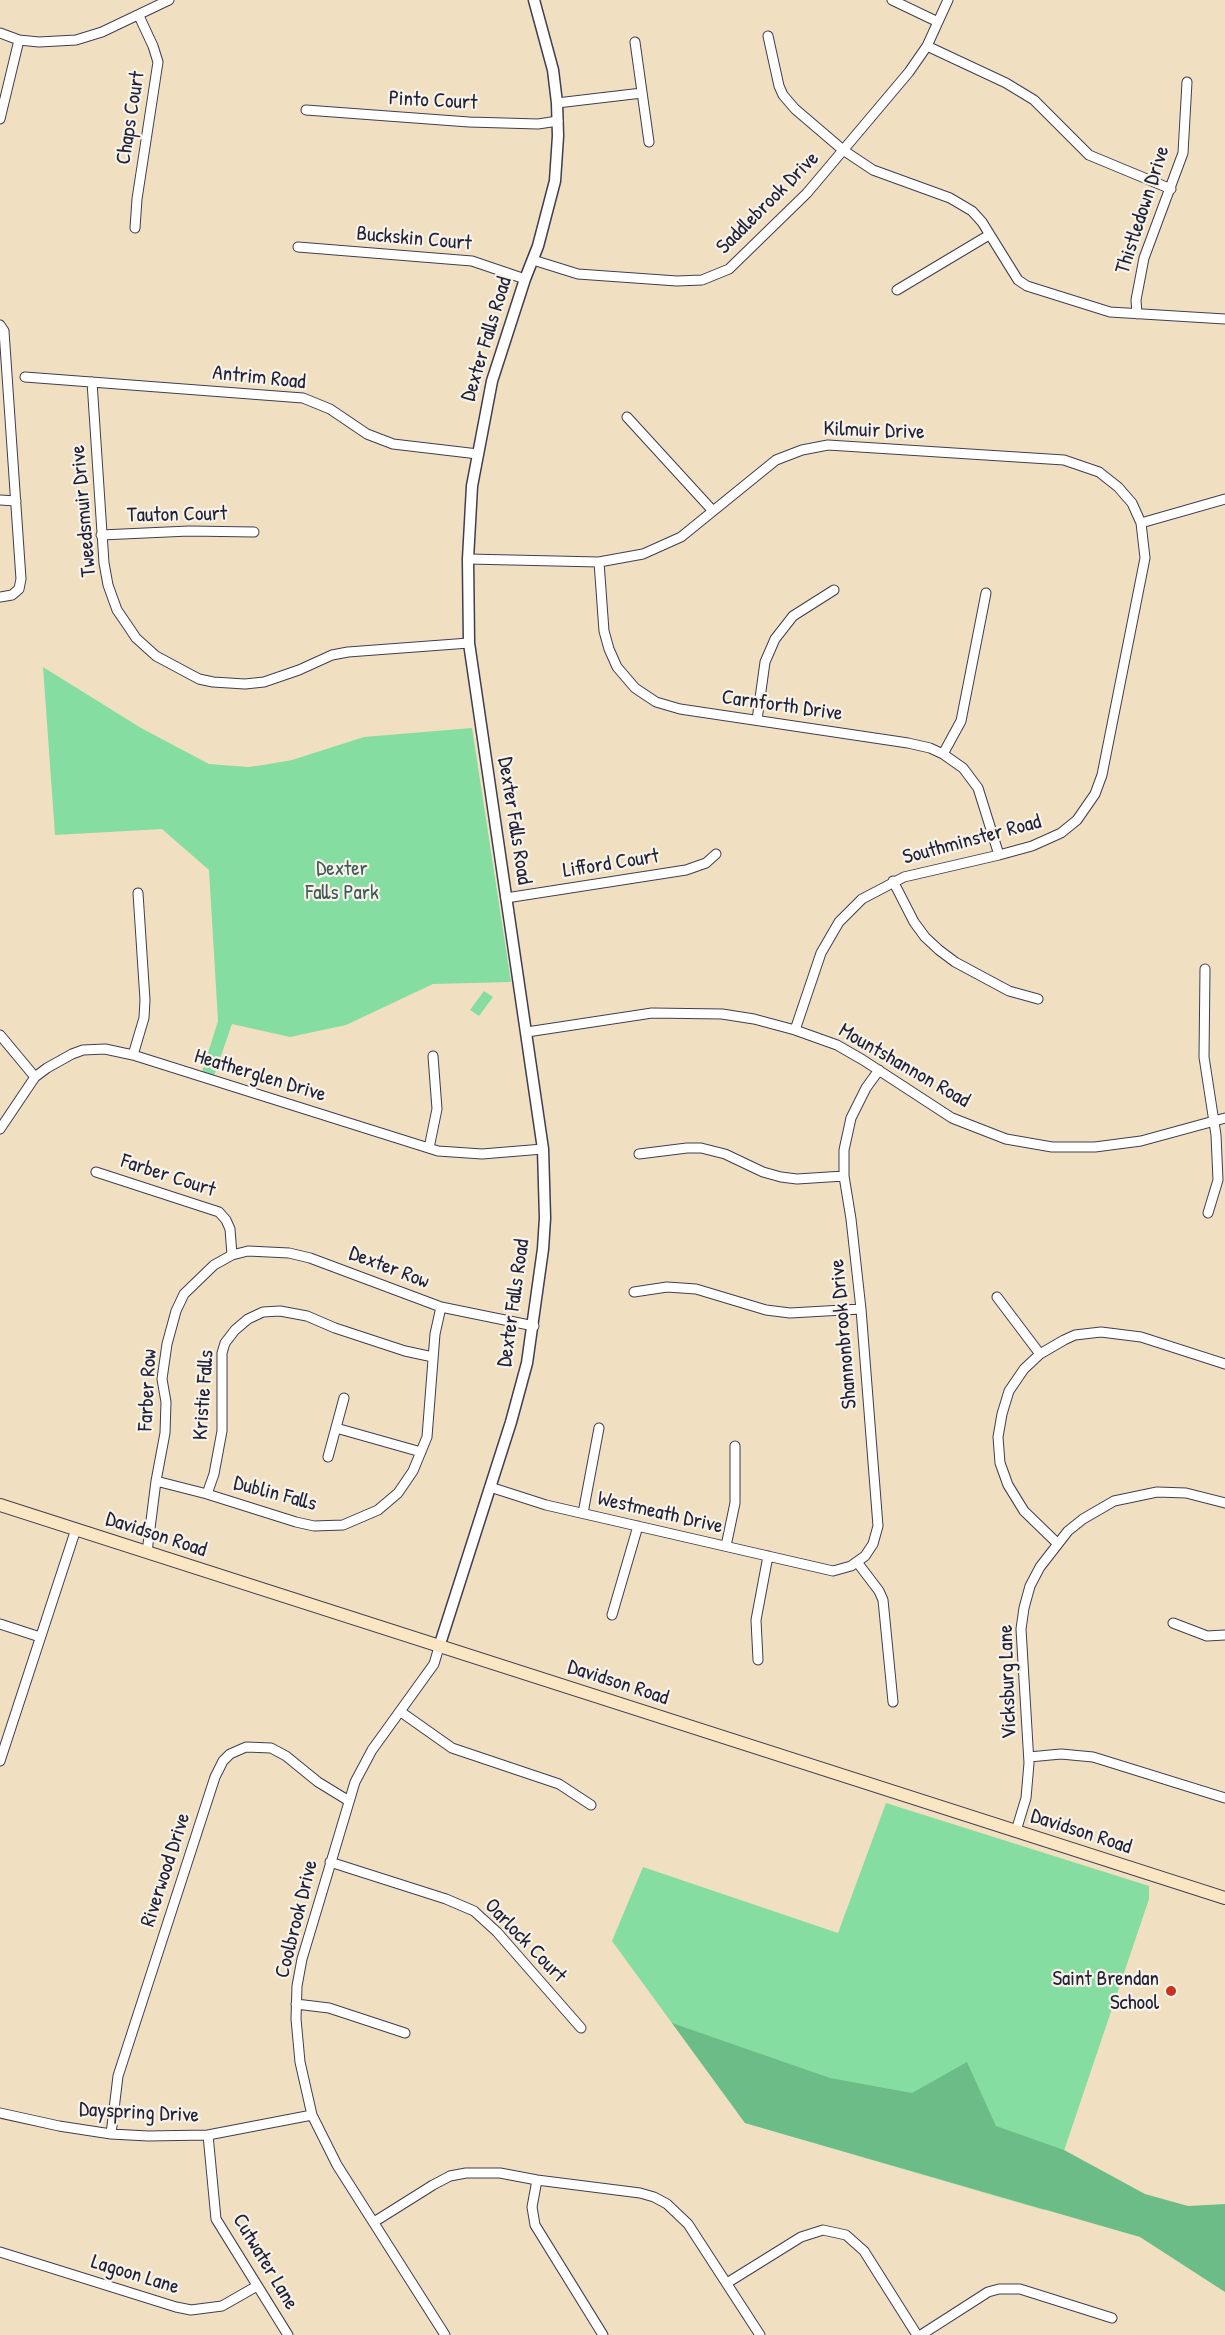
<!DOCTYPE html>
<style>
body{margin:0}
canvas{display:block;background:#f0dfc0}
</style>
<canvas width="1225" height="2335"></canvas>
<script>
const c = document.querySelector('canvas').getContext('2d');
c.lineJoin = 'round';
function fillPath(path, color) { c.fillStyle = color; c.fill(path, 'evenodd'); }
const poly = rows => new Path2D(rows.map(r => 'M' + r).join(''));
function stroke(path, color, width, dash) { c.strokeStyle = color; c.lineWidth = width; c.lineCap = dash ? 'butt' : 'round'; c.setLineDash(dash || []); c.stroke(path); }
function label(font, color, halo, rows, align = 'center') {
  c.font = font + ' "Patrick Hand",sans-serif'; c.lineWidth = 4.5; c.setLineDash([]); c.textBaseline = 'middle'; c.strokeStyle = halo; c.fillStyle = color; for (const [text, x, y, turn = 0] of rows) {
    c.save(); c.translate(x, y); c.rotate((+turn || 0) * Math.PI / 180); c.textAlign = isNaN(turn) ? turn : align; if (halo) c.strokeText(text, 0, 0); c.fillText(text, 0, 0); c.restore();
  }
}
const green = poly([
 [43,667,141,728,209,764,248,767,263,765,292,760,364,737,472,728,511,982,433,984,346,1025,290,1037,232,1024,214,1076,202,1072,218,1021,209,870,162,829,55,835],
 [484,991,493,997,479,1016,470,1010],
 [886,1803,1149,1886,1149,1899,1044,2210,745,2123,612,1941,643,1867,838,1933]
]);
const forest = poly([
 [672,2023,830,2078,912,2093,967,2062,996,2126,1064,2150,1145,2194,1188,2206,1225,2204,1225,2292,1140,2237,745,2123]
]);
const minor = poly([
 [892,0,938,22],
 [0,33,19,40,39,42,76,40,102,32,169,0],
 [768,36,779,86,783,95,795,109,843,150,873,170,950,198,972,211,982,222,1018,280,1027,286,1110,312,1225,319],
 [635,42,649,142],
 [927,46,1006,83,1034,100,1089,155,1171,189],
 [557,103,642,93],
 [306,110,469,122,538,124,558,121],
 [0,119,19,40],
 [135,228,137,199,158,62,153,46,139,16],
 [298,247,472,261,525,279],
 [533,260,578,274,677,281,702,280,729,269,807,193,909,72,927,46,948,0],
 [897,290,989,235],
 [1137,314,1136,300,1144,258,1183,153,1187,82],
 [0,325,4,331,21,579,19,589,12,595,0,597],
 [25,377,303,398,330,409,367,434,393,444,478,454],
 [92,382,104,563,108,585,117,610,128,626,136,638,156,656,199,679,213,682,245,684,264,682,299,670,332,655,348,652,469,643],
 [627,417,713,511],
 [0,500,16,501],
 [1141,523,1225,499],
 [101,535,189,531,254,532],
 [468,559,599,562,643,554,681,537,776,460,802,450,828,445,1064,460,1099,472,1118,487,1132,503,1141,523,1145,558,1102,775,1095,794,1077,820,1061,833,1032,846,999,855,904,877,862,899,839,922,821,953,795,1030],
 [599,562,604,631,609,649,617,667,635,688,656,702,680,709,908,743,930,748,943,754,963,768,978,788,999,855],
 [757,720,765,662,775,639,793,616,834,590],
 [943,754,961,721,986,593],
 [893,881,914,922,925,937,939,950,955,962,1009,991,1038,999],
 [506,898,686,870,706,863,716,854],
 [1205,969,1204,1057,1216,1135,1218,1180,1208,1213],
 [527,1032,652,1013,722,1014,754,1019,795,1030,837,1045,863,1060,952,1118,1006,1139,1052,1147,1095,1147,1141,1141,1225,1118],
 [0,1035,35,1077],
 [133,1055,144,1018,145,1000,138,893],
 [0,1129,35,1077,47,1068,72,1054,83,1050,105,1049,133,1055,438,1151,482,1154,543,1149],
 [429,1148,437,1109,433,1056],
 [639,1154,687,1148,701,1148,725,1154,763,1172,781,1177,797,1179,844,1176],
 [96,1172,219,1212,226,1220,230,1229,232,1255],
 [634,1292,667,1287,696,1289,766,1310,790,1313,861,1309],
 [997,1297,1040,1354],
 [336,1428,421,1452],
 [328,1457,344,1398],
 [156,1481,207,1494,296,1522,314,1526,343,1525,378,1510,398,1493,413,1471,427,1437,435,1334,441,1307],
 [490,1487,546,1505,833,1571,851,1566,865,1556,873,1544,878,1526,861,1309,851,1219,844,1176,844,1150,851,1118,866,1088,879,1070],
 [207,1494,214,1474,222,1431,222,1353,225,1343,235,1330,248,1319,263,1312,280,1311,307,1316,335,1328,405,1351,433,1357],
 [583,1513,599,1428],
 [1057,1543,1024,1511,1008,1485,1000,1463,998,1437,1002,1414,1009,1391,1024,1369,1040,1354,1064,1340,1075,1335,1101,1332,1141,1337,1225,1364],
 [726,1546,735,1503,735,1446],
 [147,1552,156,1481,165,1433,166,1402,162,1379,167,1344,176,1311,184,1294,214,1265,232,1255,248,1251,289,1253,310,1258,441,1307,534,1326],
 [857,1562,879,1591,883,1600,893,1702],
 [612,1615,638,1526],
 [1173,1623,1207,1636,1225,1635],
 [0,1624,40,1637],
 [439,1647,434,1664,372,1750,355,1782,302,1959,297,1986,296,2019,300,2062,312,2115,337,2165,445,2335],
 [758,1660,756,1620,768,1556],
 [401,1712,452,1748,559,1784,591,1805],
 [1029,1757,1061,1754,1093,1757,1225,1798],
 [0,1761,76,1529],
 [1016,1831,1026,1798,1029,1763,1021,1629,1024,1608,1030,1586,1040,1567,1068,1531,1083,1519,1114,1501,1157,1492,1186,1493,1225,1503],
 [330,1862,446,1899,474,1911,497,1932,581,2028],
 [296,2004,329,2008,405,2033],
 [0,2113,59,2126,111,2134,148,2136,208,2135,312,2115],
 [111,2134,118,2076,215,1777,223,1761,230,1754,246,1747,271,1748,286,1756,318,1782,349,1801],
 [208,2135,216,2219,288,2335],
 [537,2180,532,2207,535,2225,603,2335],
 [374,2222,433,2185,450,2176,466,2173,500,2173,537,2180,640,2193,654,2197,667,2204,688,2224,760,2335],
 [0,2252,176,2307,191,2310,222,2306,257,2286],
 [727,2283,801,2237,823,2230,846,2235,864,2251,917,2335],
 [921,2335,988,2292,999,2289,1020,2289,1112,2318]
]);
const tertiary = poly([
 [439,1647,511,1422,527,1363,543,1249,545,1218,543,1149,469,643,468,559,472,486,492,381,525,279,538,246,555,181,558,136,557,103,553,70,534,0]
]);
const secondary = poly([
 [0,1505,1225,1898]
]);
const markers = [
 [1171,1991,6,"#c8321e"]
];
const streetNames = [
 ["Pinto Court",433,101,3],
 ["Chaps Court",131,118,-81],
 ["Saddlebrook Drive",768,203,-45],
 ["Thistledown Drive",1143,210,-72],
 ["Buckskin Court",414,239,5],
 ["Dexter Falls Road",487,339,-73],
 ["Antrim Road",259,378,6],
 ["Kilmuir Drive",874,431,2],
 ["Tweedsmuir Drive",84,511,-95],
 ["Tauton Court",177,515,-1],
 ["Carnforth Drive",782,706,8],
 ["Dexter Falls Road",514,821,81],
 ["Southminster Road",972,840,-15],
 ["Lifford Court",611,864,-9],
 ["Mountshannon Road",904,1066,30],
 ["Heatherglen Drive",260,1076,17],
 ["Farber Court",168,1176,18],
 ["Dexter Row",389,1268,21],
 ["Dexter Falls Road",514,1303,-82],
 ["Shannonbrook Drive",844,1334,-95],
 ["Farber Row",148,1390,-87],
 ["Kristie Falls",204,1395,-86],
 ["Dublin Falls",275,1494,15],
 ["Westmeath Drive",660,1513,13],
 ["Davidson Road",156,1535,18],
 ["Vicksburg Lane",1008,1682,-92],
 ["Davidson Road",618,1683,18],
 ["Davidson Road",1081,1832,18],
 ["Riverwood Drive",166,1870,-72],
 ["Coolbrook Drive",297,1919,-76],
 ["Oarlock Court",525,1941,46],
 ["Dayspring Drive",139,2113,3],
 ["Cutwater Lane",265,2262,59],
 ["Lagoon Lane",135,2275,17]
];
const parkNames = [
 ["Dexter",342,869],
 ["Falls Park",342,893]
];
const poiNames = [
 ["Saint Brendan",1159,1979],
 ["School",1159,2003]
];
fillPath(green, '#86dda1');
fillPath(forest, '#6cbc87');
stroke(minor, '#413e4f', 11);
stroke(tertiary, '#413e4f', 13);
stroke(secondary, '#413e4f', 14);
stroke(minor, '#fff', 9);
stroke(tertiary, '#fff', 10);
stroke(secondary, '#fbe6c4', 12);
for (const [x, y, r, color] of markers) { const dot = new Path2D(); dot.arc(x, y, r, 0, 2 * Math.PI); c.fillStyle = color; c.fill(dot); stroke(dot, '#f7f3e8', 2); }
label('21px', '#22223b', '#f7f3e8', streetNames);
label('21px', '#405a5a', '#f7f3e8', parkNames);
label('21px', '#22223b', '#f7f3e8', poiNames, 'right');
</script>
